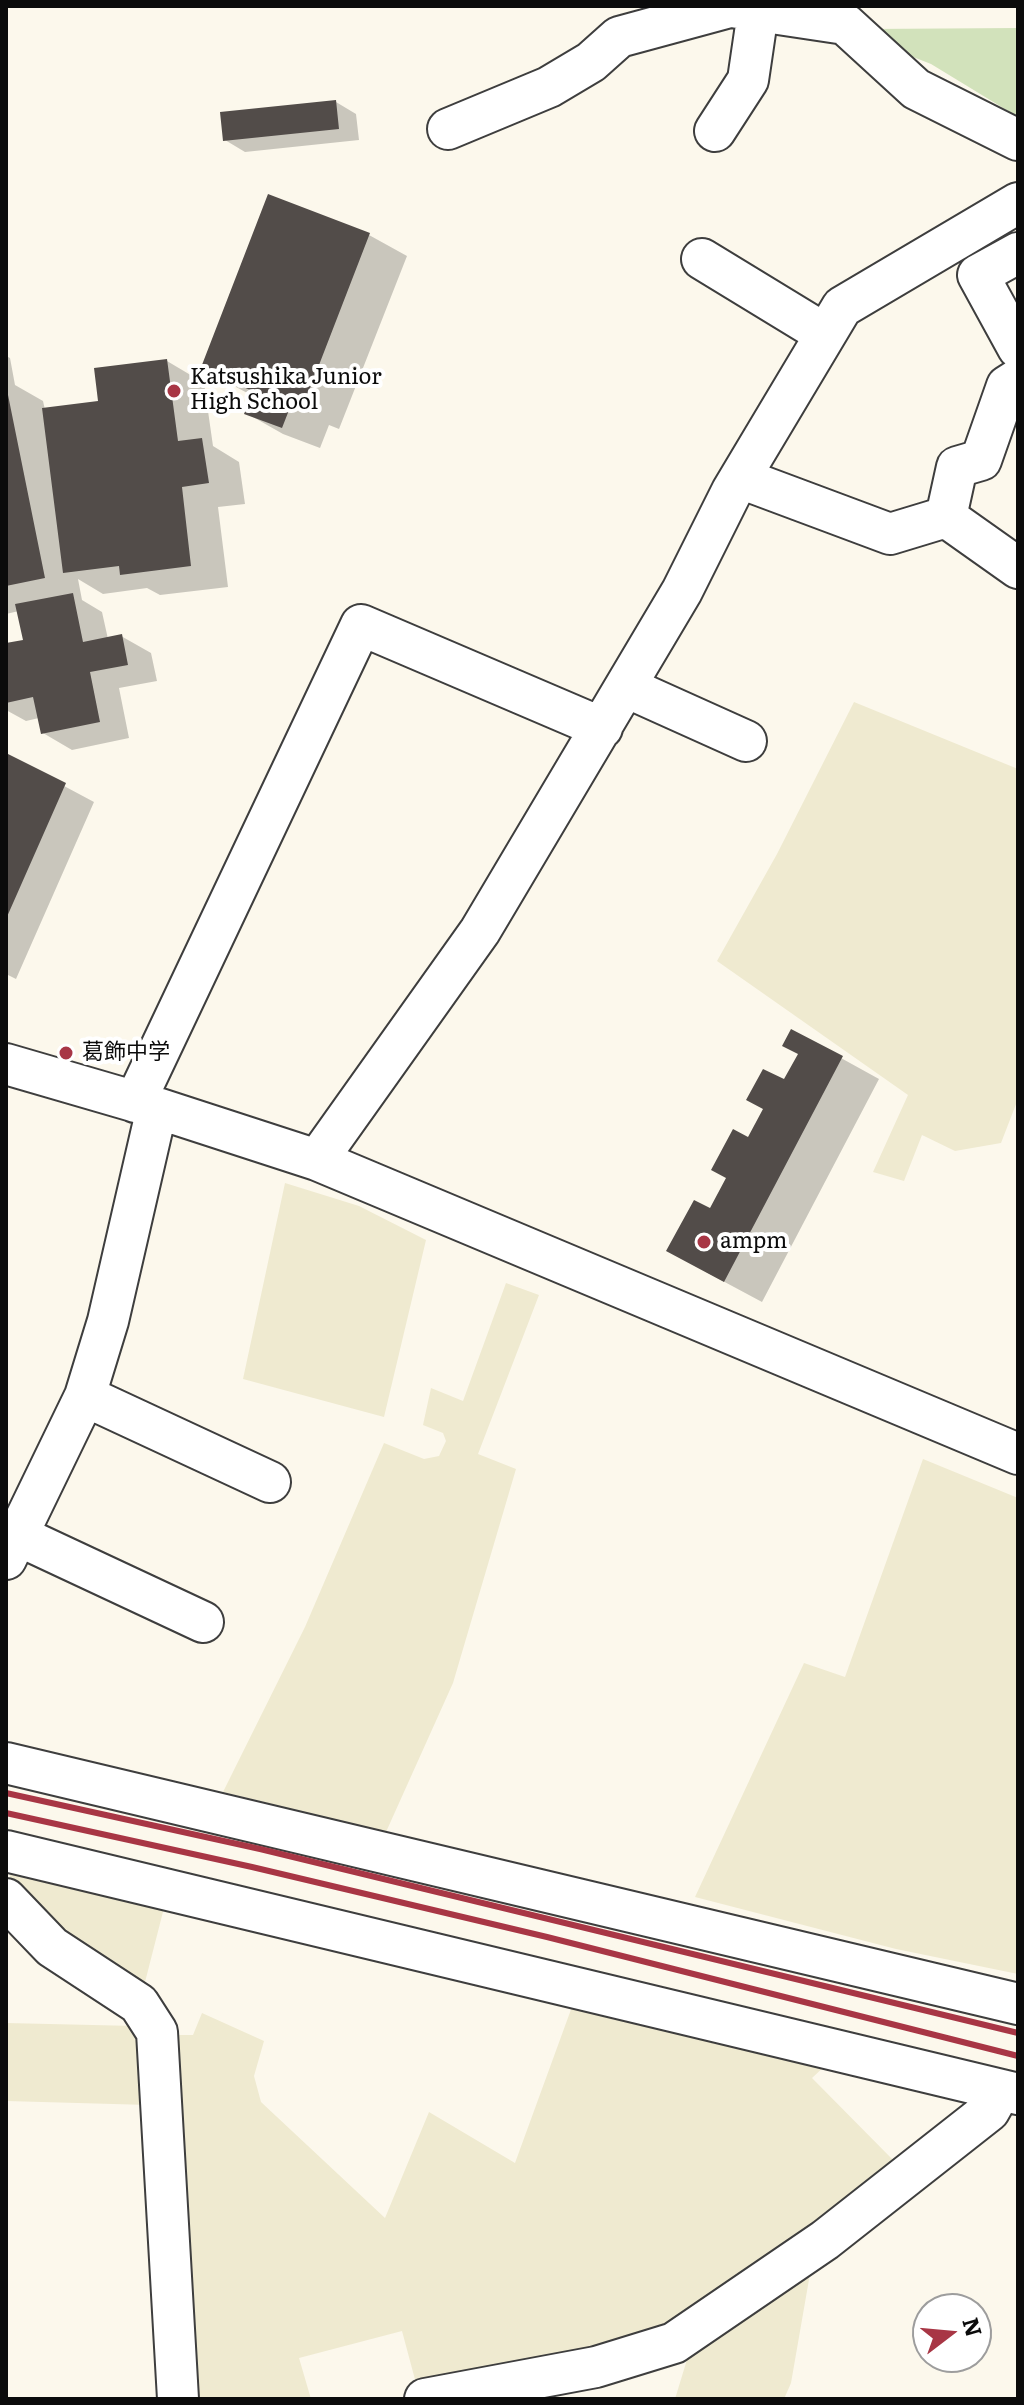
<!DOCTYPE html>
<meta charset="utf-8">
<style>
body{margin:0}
#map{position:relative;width:1024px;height:2405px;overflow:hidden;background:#fcf8ec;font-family:Literata,serif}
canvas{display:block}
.frame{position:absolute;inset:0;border:8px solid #0b0b0b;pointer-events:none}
.north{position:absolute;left:912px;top:2293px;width:80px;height:80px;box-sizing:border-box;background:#fff;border:2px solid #9d9d9d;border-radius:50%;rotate:74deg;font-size:22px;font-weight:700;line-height:32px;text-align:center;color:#0b0b0b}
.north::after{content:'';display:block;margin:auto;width:28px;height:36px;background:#a83645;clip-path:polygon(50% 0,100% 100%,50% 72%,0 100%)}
</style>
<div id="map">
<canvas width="1024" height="2405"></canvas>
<div class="frame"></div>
<div class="north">N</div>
</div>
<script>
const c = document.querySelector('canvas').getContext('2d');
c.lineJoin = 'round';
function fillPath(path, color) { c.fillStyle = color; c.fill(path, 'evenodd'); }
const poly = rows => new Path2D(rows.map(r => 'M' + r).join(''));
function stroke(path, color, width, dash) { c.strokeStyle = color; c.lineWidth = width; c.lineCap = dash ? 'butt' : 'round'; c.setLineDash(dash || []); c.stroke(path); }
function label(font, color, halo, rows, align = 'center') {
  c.font = font + ' Literata,"Noto Sans JP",serif'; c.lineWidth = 8; c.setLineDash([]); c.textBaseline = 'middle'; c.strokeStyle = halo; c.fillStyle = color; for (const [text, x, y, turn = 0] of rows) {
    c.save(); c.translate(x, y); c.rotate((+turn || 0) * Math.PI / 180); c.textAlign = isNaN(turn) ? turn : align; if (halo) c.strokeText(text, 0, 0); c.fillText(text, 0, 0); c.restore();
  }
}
const farmland = poly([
 [854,702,1018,769,1018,1099,1001,1143,955,1151,922,1135,904,1181,873,1172,908,1095,717,961,777,854],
 [285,1183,359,1206,426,1240,384,1417,243,1379],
 [506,1283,539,1295,478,1454,516,1469,453,1683,386,1832,223,1792,305,1627,384,1443,424,1459,439,1456,446,1441,443,1433,423,1425,431,1388,463,1401],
 [923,1459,1018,1498,1018,1974,896,1949,695,1897,804,1663,845,1677],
 [11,1867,165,1904,144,1986,67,1943,9,1887],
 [573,2004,827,2064,812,2078,897,2164,672,2325,594,2355,417,2387,402,2331,299,2358,311,2399,194,2399,176,2035,193,2035,202,2013,264,2041,254,2076,261,2102,385,2218,429,2112,515,2163],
 [6,2023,136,2026,149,2105,6,2101],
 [811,2268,791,2383,784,2399,675,2399,689,2353]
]);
const green = poly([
 [1018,28,1018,117,931,64,898,51,868,29]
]);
const shadow = poly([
 [336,102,356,114,359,140,245,152,225,140],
 [270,196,369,235,407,256,339,429,329,425,320,448,283,434,246,413,253,396,202,369],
 [6,356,10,358,15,385,43,401,45,410,101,403,167,361,204,383,213,446,239,462,245,504,218,507,228,587,160,595,147,588,103,594,78,579,82,600,102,612,108,639,121,636,151,653,157,681,119,688,129,738,72,750,43,733,39,718,26,721,6,710,6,645,25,641,19,611,6,614],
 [6,755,94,802,16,979,6,974],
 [792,1031,879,1079,762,1302,706,1272,711,1211,800,1054]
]);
const building = poly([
 [336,100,339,129,223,141,220,112],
 [268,194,370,233,302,409,291,405,282,428,244,414,253,391,200,370],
 [167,359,178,441,202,438,209,483,182,487,191,566,120,575,119,566,63,573,42,408,98,401,94,368],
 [6,385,45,578,6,586],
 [73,593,83,642,122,634,128,665,90,672,100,722,41,734,33,697,6,703,6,643,23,640,15,604],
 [6,753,66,783,6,919],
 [791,1029,843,1056,724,1282,666,1251,694,1200,710,1208,726,1178,711,1170,733,1129,748,1137,763,1109,746,1100,763,1069,784,1079,798,1054,782,1046]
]);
const minor = poly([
 [725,6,845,24,916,89,1018,140],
 [448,129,549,87,591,62,619,37,726,8],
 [715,131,748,80,758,12],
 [1018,253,978,275,1018,348],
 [702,259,825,334],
 [740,478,890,534,946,517,957,467,981,460,1007,386,1018,379],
 [946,517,1018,568],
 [626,687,746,741],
 [6,1064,157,1108,317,1160,1018,1454],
 [135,1102,361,625,602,728],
 [317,1160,480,931,682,591,732,491,842,307,1018,203],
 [85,1396,270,1482],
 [17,1535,203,1622],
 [6,1559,85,1396,108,1321,157,1108],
 [6,1763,1018,2004],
 [6,1851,1018,2094],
 [6,1899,52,1947,139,2004,157,2032,178,2399],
 [425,2399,596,2367,674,2343,825,2240,989,2111,1001,2090]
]);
const rail = poly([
 [6,1793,260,1849,1018,2033],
 [6,1813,252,1867,547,1937,1018,2056]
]);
const markers = [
 [174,391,8,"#a83645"],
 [66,1053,8,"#a83645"],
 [704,1242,8,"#a83645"]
];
const poiNames = [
 ["Katsushika Junior",190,378],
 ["High School",190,403],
 ["葛飾中学",82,1053],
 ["ampm",720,1242]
];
fillPath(farmland, '#efead0');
fillPath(green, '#d2e2bb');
fillPath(shadow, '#0003');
fillPath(building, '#524c49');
stroke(minor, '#3e3e3e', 44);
stroke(minor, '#fff', 40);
stroke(rail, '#a83645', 6);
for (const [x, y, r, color] of markers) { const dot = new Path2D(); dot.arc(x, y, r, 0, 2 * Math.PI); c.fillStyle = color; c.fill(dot); stroke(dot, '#fff', 3); }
label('22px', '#0b0b0b', '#fff', poiNames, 'left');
</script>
